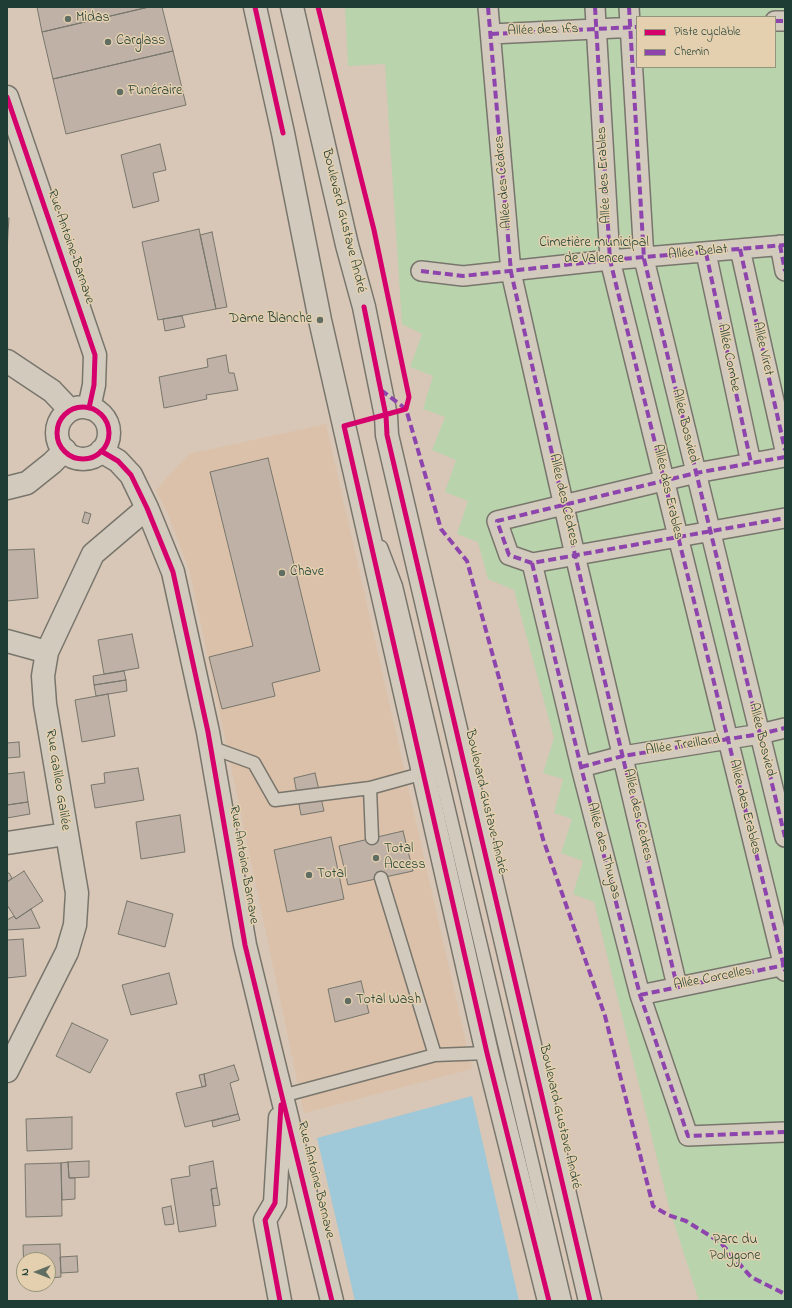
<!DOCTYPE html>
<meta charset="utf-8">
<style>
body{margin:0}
#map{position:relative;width:792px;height:1308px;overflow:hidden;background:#d8c7b6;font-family:"Indie Flower",sans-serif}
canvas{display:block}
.frame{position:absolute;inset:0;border:8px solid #1f3d34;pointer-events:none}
.legend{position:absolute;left:636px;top:16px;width:140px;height:52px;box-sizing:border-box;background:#e4d0ae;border:1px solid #95957d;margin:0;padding:5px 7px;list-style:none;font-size:12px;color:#1f3d34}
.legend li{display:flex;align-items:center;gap:8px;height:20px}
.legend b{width:20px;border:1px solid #95957d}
.north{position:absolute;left:16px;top:1252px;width:40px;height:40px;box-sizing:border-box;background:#e4d0ae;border:1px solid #95957d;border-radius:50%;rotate:270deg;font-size:11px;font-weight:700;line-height:16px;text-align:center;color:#1f3d34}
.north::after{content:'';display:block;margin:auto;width:14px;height:18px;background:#606d62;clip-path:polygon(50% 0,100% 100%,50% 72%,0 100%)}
</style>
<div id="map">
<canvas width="792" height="1308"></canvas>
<div class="frame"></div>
<ul class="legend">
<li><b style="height:5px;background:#d6006c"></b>Piste cyclable</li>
<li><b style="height:5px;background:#8e44ad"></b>Chemin</li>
</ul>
<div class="north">N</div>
</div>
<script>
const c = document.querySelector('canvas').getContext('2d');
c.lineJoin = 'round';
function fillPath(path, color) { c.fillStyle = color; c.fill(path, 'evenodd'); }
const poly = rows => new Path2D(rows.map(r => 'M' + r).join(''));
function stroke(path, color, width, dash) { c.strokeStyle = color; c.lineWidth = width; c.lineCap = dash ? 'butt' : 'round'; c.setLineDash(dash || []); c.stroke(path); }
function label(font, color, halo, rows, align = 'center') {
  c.font = font + ' "Indie Flower",sans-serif'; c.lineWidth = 3; c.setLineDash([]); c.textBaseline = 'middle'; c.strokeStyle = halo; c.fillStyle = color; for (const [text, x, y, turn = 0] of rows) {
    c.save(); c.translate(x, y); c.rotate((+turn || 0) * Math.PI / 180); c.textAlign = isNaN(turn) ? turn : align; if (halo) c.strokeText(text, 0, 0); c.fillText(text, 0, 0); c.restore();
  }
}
const built = poly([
 [326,424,472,1069,304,1113,190,572,168,514,156,490,189,454]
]);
const green = poly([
 [345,7,785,7,785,1301,699,1301,669,1207,594,902,573,894,583,861,561,853,572,819,554,813,563,779,543,773,554,738,514,590,488,579,478,542,457,534,468,501,445,492,456,460,432,450,445,417,423,409,433,376,410,367,422,334,402,324,385,64,348,66],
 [637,17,775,17,775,67,637,67]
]);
const water = poly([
 [472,1096,519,1301,355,1301,317,1138]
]);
const building = poly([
 [37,7,149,7,42,32,37,7],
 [149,7,162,7,173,51,53,79,42,32,149,7],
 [173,51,186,105,66,134,53,79,173,51],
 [160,144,166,170,153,173,159,201,133,208,121,155,160,144],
 [7,218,9,218,8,231,7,231,7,218],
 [199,229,216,309,158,320,142,242,199,229],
 [7,231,8,231,7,258,7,231],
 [212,232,227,307,216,309,200,235,212,232],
 [182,316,185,327,165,331,163,319,182,316],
 [226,355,229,373,234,373,238,390,206,395,207,399,164,408,159,377,208,367,207,359,226,355],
 [268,458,320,671,272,683,275,696,222,709,209,657,253,646,210,472,268,458],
 [85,512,91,514,88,524,82,522,85,512],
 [34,549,38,598,7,601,7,550,34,549],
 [132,634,139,668,104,674,98,640,132,634],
 [124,671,126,680,94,685,93,676,124,671],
 [126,680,127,691,96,696,94,685,126,680],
 [108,694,115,736,82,742,75,700,108,694],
 [19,742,20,757,7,758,7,743,19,742],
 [138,768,144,800,95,808,91,785,105,783,104,773,138,768],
 [24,772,28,802,7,805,7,774,24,772],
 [315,773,324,811,301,815,294,778,315,773],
 [28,802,30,814,7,818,7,805,28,802],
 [180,815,185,852,141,859,136,822,180,815],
 [403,831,413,871,348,885,339,846,403,831],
 [331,837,344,899,287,912,274,850,331,837],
 [24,871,43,901,16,919,7,905,7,882,24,871],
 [7,873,9,873,12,878,7,882,7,873],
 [127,901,173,914,165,947,118,934,127,901],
 [31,909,40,928,7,930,7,920,14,916,16,919,31,909],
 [23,939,26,976,7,978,7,940,23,939],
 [169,973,177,1004,131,1015,122,985,169,973],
 [361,981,369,1013,335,1022,328,989,361,981],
 [72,1023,108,1040,90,1073,56,1056,72,1023],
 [234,1065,239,1080,230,1083,238,1114,185,1127,176,1093,206,1086,204,1074,234,1065],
 [204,1074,206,1086,202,1087,199,1075,204,1074],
 [238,1114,240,1120,213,1127,212,1121,238,1114],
 [72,1117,72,1149,27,1151,26,1119,72,1117],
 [89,1161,89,1177,69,1178,68,1162,89,1161],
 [213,1161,217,1188,211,1189,216,1226,179,1232,171,1179,190,1176,189,1166,213,1161],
 [68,1162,69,1178,75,1178,75,1199,62,1200,61,1163,68,1162],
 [61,1163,62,1216,26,1217,25,1164,61,1163],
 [217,1188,220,1205,213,1206,211,1189,217,1188],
 [171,1206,174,1224,165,1225,162,1208,171,1206],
 [60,1244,61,1277,48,1278,48,1260,24,1260,24,1272,23,1245,60,1244],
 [77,1256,78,1272,61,1273,60,1257,77,1256]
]);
const service = poly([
 [381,547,396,586,565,1301],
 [210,747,254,763,275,800,370,788],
 [372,838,370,788,424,773],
 [381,878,435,1055,487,1053],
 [282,1096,435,1055]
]);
const pedestrian = poly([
 [488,7,511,272,575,555,677,986],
 [595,7,610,260,785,971],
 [629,7,644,259,785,837],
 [775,21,785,21],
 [491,34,637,27],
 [780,245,785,271],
 [740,249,785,450],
 [706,253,751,463],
 [421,271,463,276,610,260,785,245],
 [785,457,696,473,497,521,509,555,532,563,785,518],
 [532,563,581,767,640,995,688,1136,785,1132],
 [581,767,623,756,760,734,785,728],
 [640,995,785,965]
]);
const minor = poly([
 [7,97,95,355,94,385,89,408],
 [7,361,52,391,70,410],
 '57 433a26 26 0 1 1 52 0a26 26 0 1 1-52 0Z',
 [101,451,118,461,131,475,147,508,173,572,208,732,245,945,332,1301],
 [7,488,27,483,52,463,65,450],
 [7,641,47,652],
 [7,843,66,834],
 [7,1071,67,952,75,925,77,893,45,704,43,676,47,652,93,554,147,508],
 [280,1118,275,1203,265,1220,280,1301]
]);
const primary = poly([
 [255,7,283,133,320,320,487,1053,549,1301],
 [292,7,347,245,364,307,386,416,387,435,590,1301]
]);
const quiet = poly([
 [488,7,511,272,575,555,677,986],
 [595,7,610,260,785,971],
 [629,7,644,259,785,837],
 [775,21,785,21],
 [491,34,637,27],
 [780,245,785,271],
 [740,249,785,450],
 [706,253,751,463],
 [421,271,463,276,610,260,785,245],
 [381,390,406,409,441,529,467,561,543,839,605,1016,653,1206,668,1215,686,1221,720,1242,751,1277,785,1294],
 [785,457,696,473,497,521,509,555,532,563,785,518],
 [532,563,581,767,640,995,688,1136,785,1132],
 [581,767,623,756,760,734,785,728],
 [640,995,785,965]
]);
const cycleway = poly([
 [255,7,283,133],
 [318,7,374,230,409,397,406,409,344,426,487,1053,549,1301],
 [7,97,95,355,94,385,89,408],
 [364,307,386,416,387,435,590,1301],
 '57 433a26 26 0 1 1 52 0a26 26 0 1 1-52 0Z',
 [101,451,118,461,131,475,147,508,173,572,208,732,245,945,332,1301],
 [280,1301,265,1220,275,1203,281,1105]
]);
const markers = [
 [68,19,4,"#606d62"],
 [108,42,4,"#606d62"],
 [120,92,4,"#606d62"],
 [320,320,4,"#606d62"],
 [282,573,4,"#606d62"],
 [376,858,4,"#606d62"],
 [309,875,4,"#606d62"],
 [348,1001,4,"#606d62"]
];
const poiNames = [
 ["Midas",76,19],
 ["Carglass",116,42],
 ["Funéraire",128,92],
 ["Dame Blanche",312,320,"right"],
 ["Chave",290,573],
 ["Total",384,850],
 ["Access",384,866],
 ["Total",317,875],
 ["Total Wash",356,1001]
];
const streetNames = [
 ["Allée des Ifs",543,31,-2],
 ["Allée des Erables",605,175,-93],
 ["Allée des Cèdres",504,182,-95],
 ["Boulevard Gustave André",343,221,76],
 ["Rue Antoine Barnave",70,247,71],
 ["Allée Belat",698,253,-6],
 ["Allée Viret",762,349,77],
 ["Allée Combe",728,358,78],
 ["Allée Bosvied",684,426,76],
 ["Allée des Erables",667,492,77],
 ["Allée des Cèdres",563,500,77],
 ["Allée Bosvied",761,740,76],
 ["Allée Treillard",683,746,-9],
 ["Rue Galileo Galilée",57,780,81],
 ["Boulevard Gustave André",485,802,77],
 ["Allée des Erables",744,807,76],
 ["Allée des Cèdres",637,815,77],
 ["Allée des Thuyas",603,851,75],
 ["Rue Antoine Barnave",243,865,80],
 ["Allée Corcelles",713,979,-11],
 ["Boulevard Gustave André",559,1117,77],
 ["Rue Antoine Barnave",315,1180,76]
];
const parkNames = [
 ["Cimetière municipal",594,244],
 ["de Valence",594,260],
 ["Parc du",735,1241],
 ["Polygone",735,1257]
];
fillPath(built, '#dbc1aa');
fillPath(green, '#b9d3ad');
fillPath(water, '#9fc8d8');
fillPath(building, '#bfb1a6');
stroke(building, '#78766c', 1);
stroke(service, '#78766c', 15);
stroke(pedestrian, '#78766c', 22);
stroke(minor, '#78766c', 25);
stroke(primary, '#78766c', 25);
stroke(service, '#d3cabe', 12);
stroke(pedestrian, '#d3cabe', 19);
stroke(minor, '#d3cabe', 22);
stroke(primary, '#d3cabe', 22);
stroke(quiet, '#8e44ad', 4, [8, 4]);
stroke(cycleway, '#d6006c', 5);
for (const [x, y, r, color] of markers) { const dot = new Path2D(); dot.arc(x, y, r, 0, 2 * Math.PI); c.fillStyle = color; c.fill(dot); stroke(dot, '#e4d0ae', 1.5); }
label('14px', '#1f3d34', '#e4d0ae', poiNames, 'left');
label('14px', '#1f3d34', '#e4d0ae', streetNames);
label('14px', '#25453a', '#e4d0ae', parkNames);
</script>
